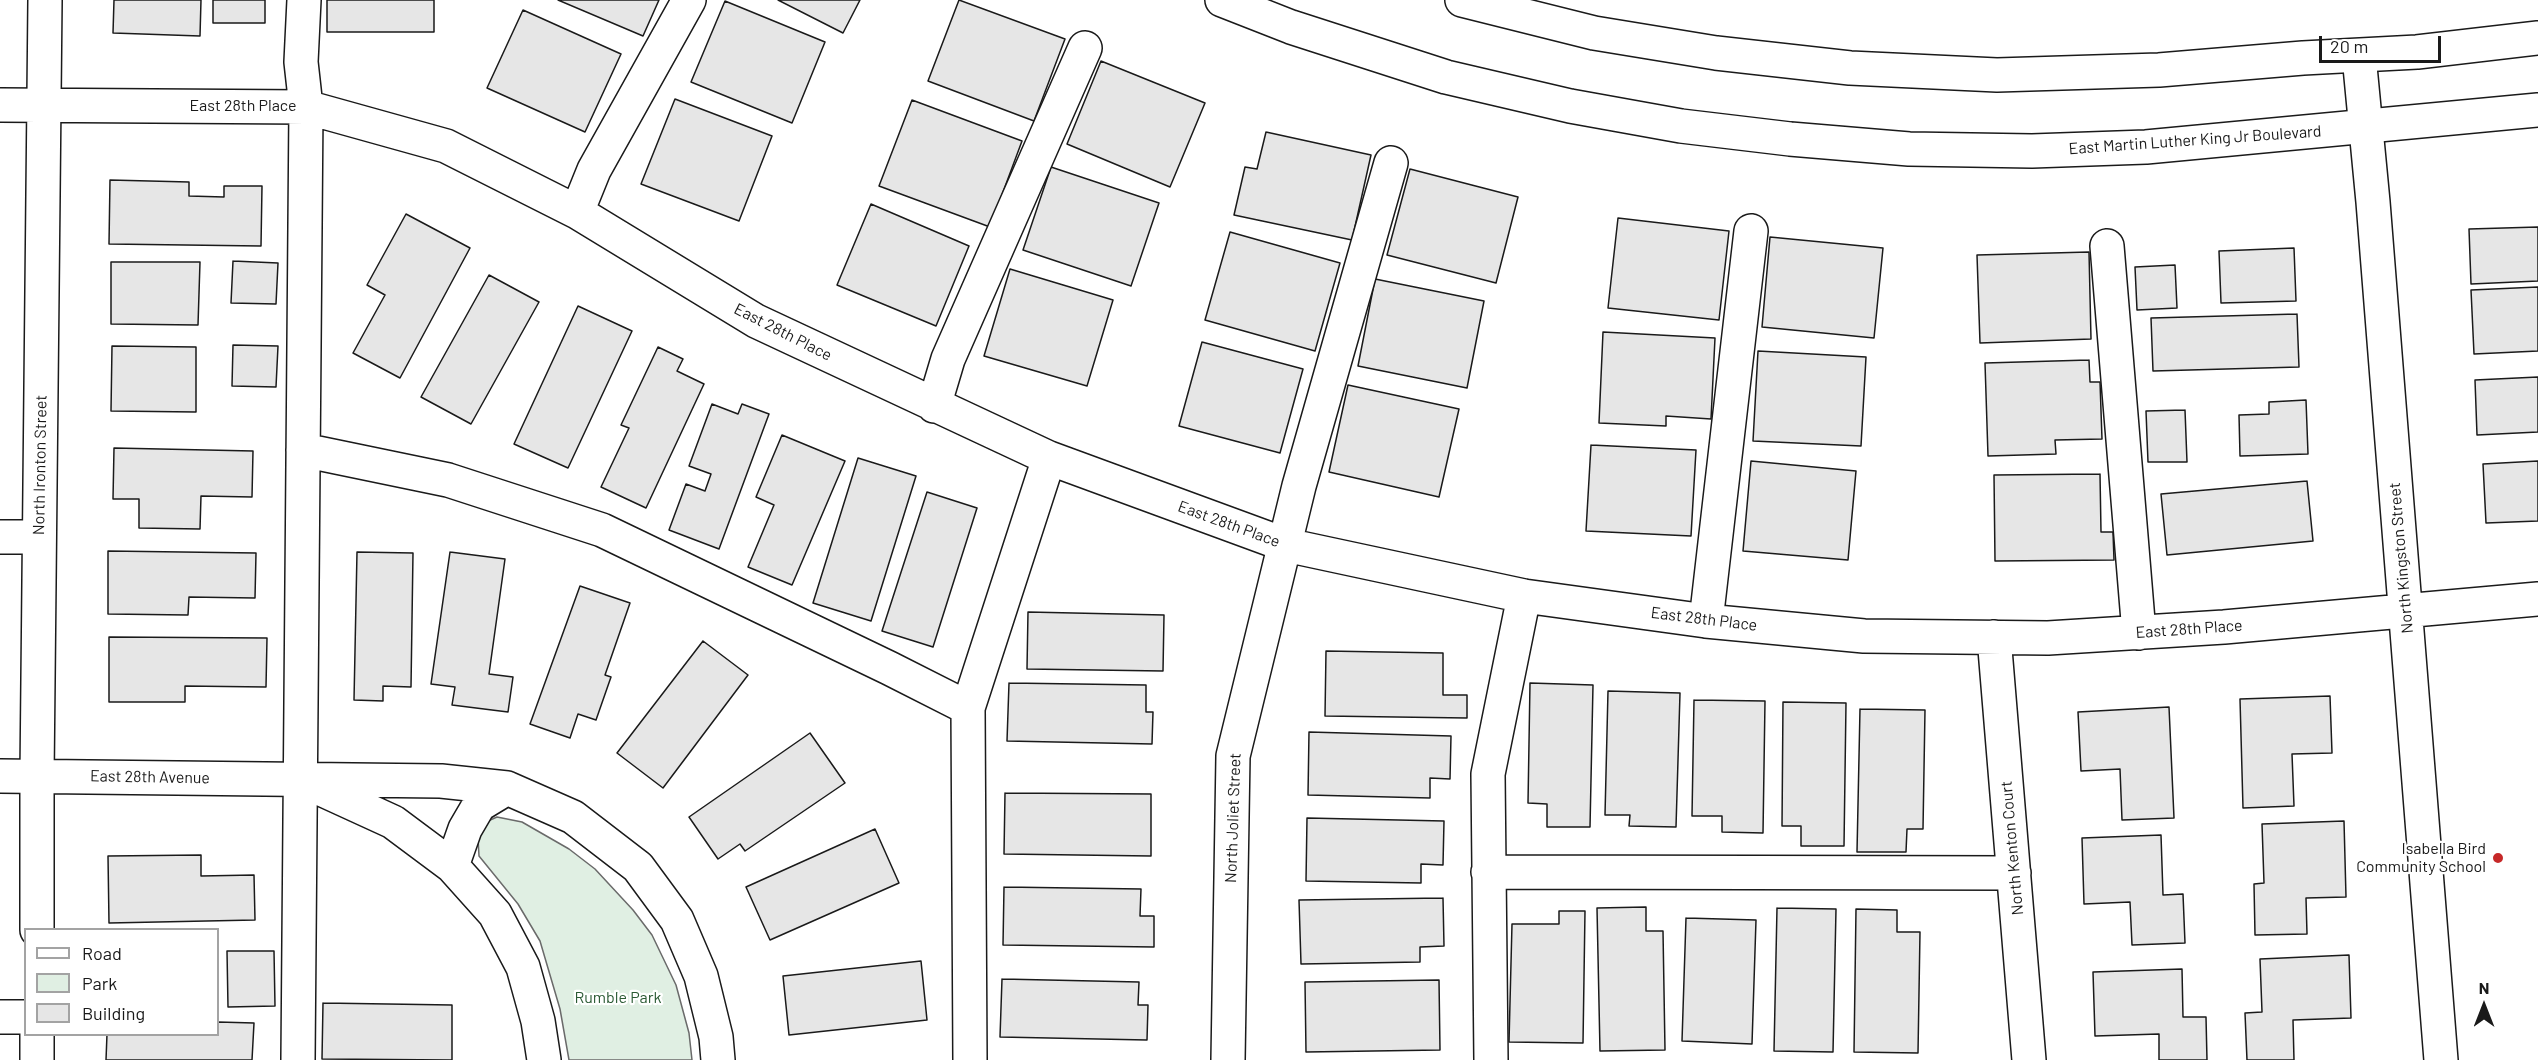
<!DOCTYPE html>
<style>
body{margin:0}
#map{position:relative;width:2538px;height:1060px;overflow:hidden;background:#fff;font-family:Barlow,sans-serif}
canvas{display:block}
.legend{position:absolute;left:24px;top:928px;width:195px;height:108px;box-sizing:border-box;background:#fff;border:2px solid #a3a3a3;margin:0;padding:8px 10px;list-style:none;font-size:18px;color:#1a1a1a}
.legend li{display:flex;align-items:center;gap:12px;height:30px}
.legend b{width:30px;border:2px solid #a3a3a3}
.north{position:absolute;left:2454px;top:976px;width:60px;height:60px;-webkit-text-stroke:4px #fff;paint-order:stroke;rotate:0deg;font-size:16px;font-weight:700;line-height:24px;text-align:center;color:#1a1a1a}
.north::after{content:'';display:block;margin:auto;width:21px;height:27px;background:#1a1a1a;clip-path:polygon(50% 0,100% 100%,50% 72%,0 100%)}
.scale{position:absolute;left:2319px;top:36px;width:122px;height:27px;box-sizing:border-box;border:3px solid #1a1a1a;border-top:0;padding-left:8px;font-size:18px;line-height:21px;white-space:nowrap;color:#1a1a1a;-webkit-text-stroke:4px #fff;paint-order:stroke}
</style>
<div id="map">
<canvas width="2538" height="1060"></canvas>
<ul class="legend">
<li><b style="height:8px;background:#fff"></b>Road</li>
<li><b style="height:16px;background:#e0efe3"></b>Park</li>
<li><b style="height:16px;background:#e6e6e6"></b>Building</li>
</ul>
<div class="north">N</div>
<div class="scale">20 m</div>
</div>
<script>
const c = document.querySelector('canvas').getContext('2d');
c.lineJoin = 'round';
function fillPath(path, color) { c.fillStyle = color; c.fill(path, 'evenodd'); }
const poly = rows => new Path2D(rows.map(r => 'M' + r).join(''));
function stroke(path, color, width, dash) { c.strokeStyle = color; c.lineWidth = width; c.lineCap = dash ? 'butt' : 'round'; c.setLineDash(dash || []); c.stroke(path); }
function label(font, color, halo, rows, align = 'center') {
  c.font = font + ' Barlow,sans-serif'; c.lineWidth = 4.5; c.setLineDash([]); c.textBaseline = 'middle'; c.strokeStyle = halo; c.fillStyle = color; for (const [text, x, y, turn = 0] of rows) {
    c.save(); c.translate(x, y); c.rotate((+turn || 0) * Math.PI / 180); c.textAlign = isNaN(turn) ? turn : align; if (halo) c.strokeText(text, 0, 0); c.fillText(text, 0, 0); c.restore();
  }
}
const green = poly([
 [497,817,522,822,569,849,595,869,633,910,652,935,676,985,689,1033,692,1060,569,1060,560,1009,540,941,518,904,479,856,478,838,488,821,497,817]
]);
const building = poly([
 [114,0,201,0,200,36,113,33,114,0],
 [213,0,265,0,265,23,213,23,213,0],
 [327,0,434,0,434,32,327,32,327,0],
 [558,0,659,0,643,36,558,0],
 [778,0,860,0,843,33,778,0],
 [959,0,1065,39,1034,121,928,81,959,0],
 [725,1,825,42,792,123,691,82,725,1],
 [523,10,621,54,585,132,487,88,523,10],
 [1101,61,1205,103,1170,187,1067,144,1101,61],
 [675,99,772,136,739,221,641,184,675,99],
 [912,100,1022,141,990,227,879,186,912,100],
 [1266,132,1371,155,1352,240,1234,215,1245,167,1257,169,1266,132],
 [1051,167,1159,203,1131,286,1023,250,1051,167],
 [1410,169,1518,197,1496,283,1387,255,1410,169],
 [110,180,189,182,189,196,224,197,224,186,262,186,261,246,109,244,110,180],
 [871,204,969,246,936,326,837,285,871,204],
 [406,214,470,248,400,378,353,353,385,295,367,285,406,214],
 [1618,218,1729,231,1719,320,1608,308,1618,218],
 [2538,227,2538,281,2471,284,2469,229,2538,227],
 [1230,232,1340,263,1315,351,1205,320,1230,232],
 [1770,237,1883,248,1874,338,1762,327,1770,237],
 [2294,248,2296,301,2221,303,2219,251,2294,248],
 [2089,252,2091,339,1980,343,1977,255,2089,252],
 [233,261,278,263,276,304,231,303,233,261],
 [111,262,200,262,198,325,111,324,111,262],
 [2175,265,2177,308,2137,310,2135,267,2175,265],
 [1010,269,1113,300,1087,386,984,356,1010,269],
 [489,275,539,302,471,424,421,397,489,275],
 [1375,279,1484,301,1467,388,1358,366,1375,279],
 [2538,287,2538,351,2474,354,2471,290,2538,287],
 [578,306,632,331,568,468,514,444,578,306],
 [2297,314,2299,367,2153,371,2151,318,2297,314],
 [1603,332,1715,338,1711,419,1666,416,1666,426,1599,423,1603,332],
 [1202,342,1303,369,1280,453,1179,426,1202,342],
 [233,345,278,346,276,387,232,386,233,345],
 [112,346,196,347,196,412,111,411,112,346],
 [658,347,683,359,677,371,704,384,646,508,601,487,629,428,621,425,658,347],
 [1758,351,1866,357,1861,446,1753,441,1758,351],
 [2089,360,2090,382,2100,382,2102,439,2055,440,2056,454,1988,456,1985,363,2089,360],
 [2538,377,2538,432,2477,435,2475,380,2538,377],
 [1348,385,1459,409,1439,497,1329,472,1348,385],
 [2306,400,2308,454,2240,456,2239,415,2269,414,2269,402,2306,400],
 [712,404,738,414,742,404,769,414,719,549,669,530,686,484,705,491,711,474,689,466,712,404],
 [2185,410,2187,462,2148,462,2146,411,2185,410],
 [782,435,845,461,792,585,748,567,774,505,756,497,782,435],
 [1591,445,1696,450,1691,536,1586,531,1591,445],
 [114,448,253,451,252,497,201,496,200,529,139,528,139,499,113,499,114,448],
 [858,458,916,476,871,621,813,603,858,458],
 [1751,461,1856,471,1848,560,1743,551,1751,461],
 [2538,461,2538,521,2486,523,2483,464,2538,461],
 [2100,474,2101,532,2113,532,2114,560,1995,561,1994,475,2100,474],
 [2307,481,2313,541,2167,555,2161,494,2307,481],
 [927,492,977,508,933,647,882,631,927,492],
 [108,551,256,553,255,598,189,597,188,615,108,614,108,551],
 [357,552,413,553,411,687,383,686,383,701,354,700,357,552],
 [450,552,505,559,489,674,513,677,508,712,452,705,455,687,431,684,450,552],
 [580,586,630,603,605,675,611,677,596,720,578,714,570,738,530,724,580,586],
 [1028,612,1164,615,1163,671,1027,669,1028,612],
 [109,637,267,638,266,687,185,686,185,702,109,702,109,637],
 [703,641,748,675,663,788,617,753,703,641],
 [1326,651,1443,653,1443,695,1467,695,1467,718,1325,716,1326,651],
 [1009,683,1146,685,1146,712,1153,712,1152,744,1007,741,1009,683],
 [1530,683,1593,685,1590,827,1547,827,1547,804,1528,803,1530,683],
 [1608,691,1680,693,1676,827,1629,826,1630,815,1605,815,1608,691],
 [2330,696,2332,753,2292,754,2294,806,2243,808,2240,699,2330,696],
 [1694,700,1765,701,1763,833,1722,832,1722,816,1692,816,1694,700],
 [1783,702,1846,703,1844,846,1801,846,1801,826,1782,826,1783,702],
 [2169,707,2174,818,2122,820,2120,769,2081,771,2078,712,2169,707],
 [1860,709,1925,710,1923,829,1907,829,1906,852,1857,852,1860,709],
 [1309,732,1451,736,1450,779,1430,778,1430,798,1308,795,1309,732],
 [810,733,845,783,745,851,740,844,718,859,689,817,810,733],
 [1005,793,1151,794,1151,856,1004,854,1005,793],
 [1307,818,1444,821,1443,865,1421,864,1421,883,1306,881,1307,818],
 [2344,821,2346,897,2306,898,2307,934,2255,935,2254,884,2264,883,2262,824,2344,821],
 [875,829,899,883,770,940,746,887,875,829],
 [2161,835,2163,895,2183,894,2185,943,2132,945,2130,902,2084,904,2082,838,2161,835],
 [201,855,201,876,254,875,255,920,109,923,108,856,201,855],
 [1004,887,1141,889,1140,916,1154,916,1154,947,1003,945,1004,887],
 [1443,898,1444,946,1420,947,1420,962,1301,964,1299,900,1443,898],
 [1646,907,1646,931,1663,931,1665,1050,1600,1051,1597,908,1646,907],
 [1777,908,1836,909,1833,1052,1774,1051,1777,908],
 [1856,909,1897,910,1897,932,1920,932,1918,1053,1854,1052,1856,909],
 [1559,911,1585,911,1583,1043,1509,1042,1512,924,1559,924,1559,911],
 [1686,918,1756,920,1752,1044,1682,1041,1686,918],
 [227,951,274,951,275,1006,228,1007,227,951],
 [2349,955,2351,1018,2293,1020,2294,1060,2247,1060,2245,1013,2262,1012,2260,959,2349,955],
 [921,961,927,1020,789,1035,783,976,921,961],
 [2182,969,2183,1017,2206,1017,2207,1060,2159,1060,2159,1034,2095,1036,2093,972,2182,969],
 [1002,979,1139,982,1138,1005,1148,1005,1147,1040,1000,1037,1002,979],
 [1439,980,1440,1050,1306,1052,1305,982,1439,980],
 [323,1003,452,1005,452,1060,322,1059,323,1003],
 [218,1022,254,1023,252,1060,106,1060,107,1034,218,1034,218,1022]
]);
const minor = poly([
 [2359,56,2373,202,2441,1060],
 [0,105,306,107,446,146,577,212,756,321,1049,458,1286,545,1524,596,1706,621,1864,636,2048,638,2224,627,2538,599],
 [577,212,594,170,689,0],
 [2107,246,2139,633],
 [934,406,948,359,1085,48],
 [303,450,448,480,602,530,889,668,968,708],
 [0,537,39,537],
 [1706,621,1751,231],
 [1994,637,2029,1060],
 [0,776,441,781,507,788,573,817,638,867,677,920,701,976,716,1037,718,1060],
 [310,784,393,822,452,866,495,914,523,967,538,1021,544,1060],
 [452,866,465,829,479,805,507,788],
 [1488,872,2014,873],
 [37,930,37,776,45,0],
 [0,1017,26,1017],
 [37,1034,37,1060],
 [298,1060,306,107,301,62,304,0],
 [970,1060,968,708,1049,458],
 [1228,1060,1233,756,1299,486,1391,163],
 [1491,1060,1488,774,1524,596]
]);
const major = poly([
 [1222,0,1291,27,1446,77,1570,106,1681,126,1790,139,1909,149,2032,151,2146,147,2538,110],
 [1462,0,1594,33,1716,53,1850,68,1997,75,2159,70,2303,58,2417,52,2538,38]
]);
const markers = [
 [2498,858,6,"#c62828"]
];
const streetNames = [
 ["East 28th Place",243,106],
 ["East Martin Luther King Jr Boulevard",2195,140,-4],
 ["East 28th Place",783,332,27],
 ["North Ironton Street",40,465,-89],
 ["East 28th Place",1229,524,20],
 ["North Kingston Street",2401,558,-95],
 ["East 28th Place",1704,619,7],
 ["East 28th Place",2189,629,-4],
 ["East 28th Avenue",150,777,1],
 ["North Joliet Street",1233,818,-88],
 ["North Kenton Court",2012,848,-95]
];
const poiNames = [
 ["Isabella Bird",2486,849],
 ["Community School",2486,867]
];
const parkNames = [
 ["Rumble Park",618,998]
];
fillPath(green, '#e0efe3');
stroke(green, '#6a6a6a', 1.5);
fillPath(building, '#e6e6e6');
stroke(building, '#1a1a1a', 1.5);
stroke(minor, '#1a1a1a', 36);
stroke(major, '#1a1a1a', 36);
stroke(minor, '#fff', 33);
stroke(major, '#fff', 33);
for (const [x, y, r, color] of markers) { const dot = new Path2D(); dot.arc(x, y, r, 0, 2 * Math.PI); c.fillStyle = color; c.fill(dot); stroke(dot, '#fff', 2); }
label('16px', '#1a1a1a', '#fff', streetNames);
label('16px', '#1a1a1a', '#fff', poiNames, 'right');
label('16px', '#2b5a34', '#fff', parkNames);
</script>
